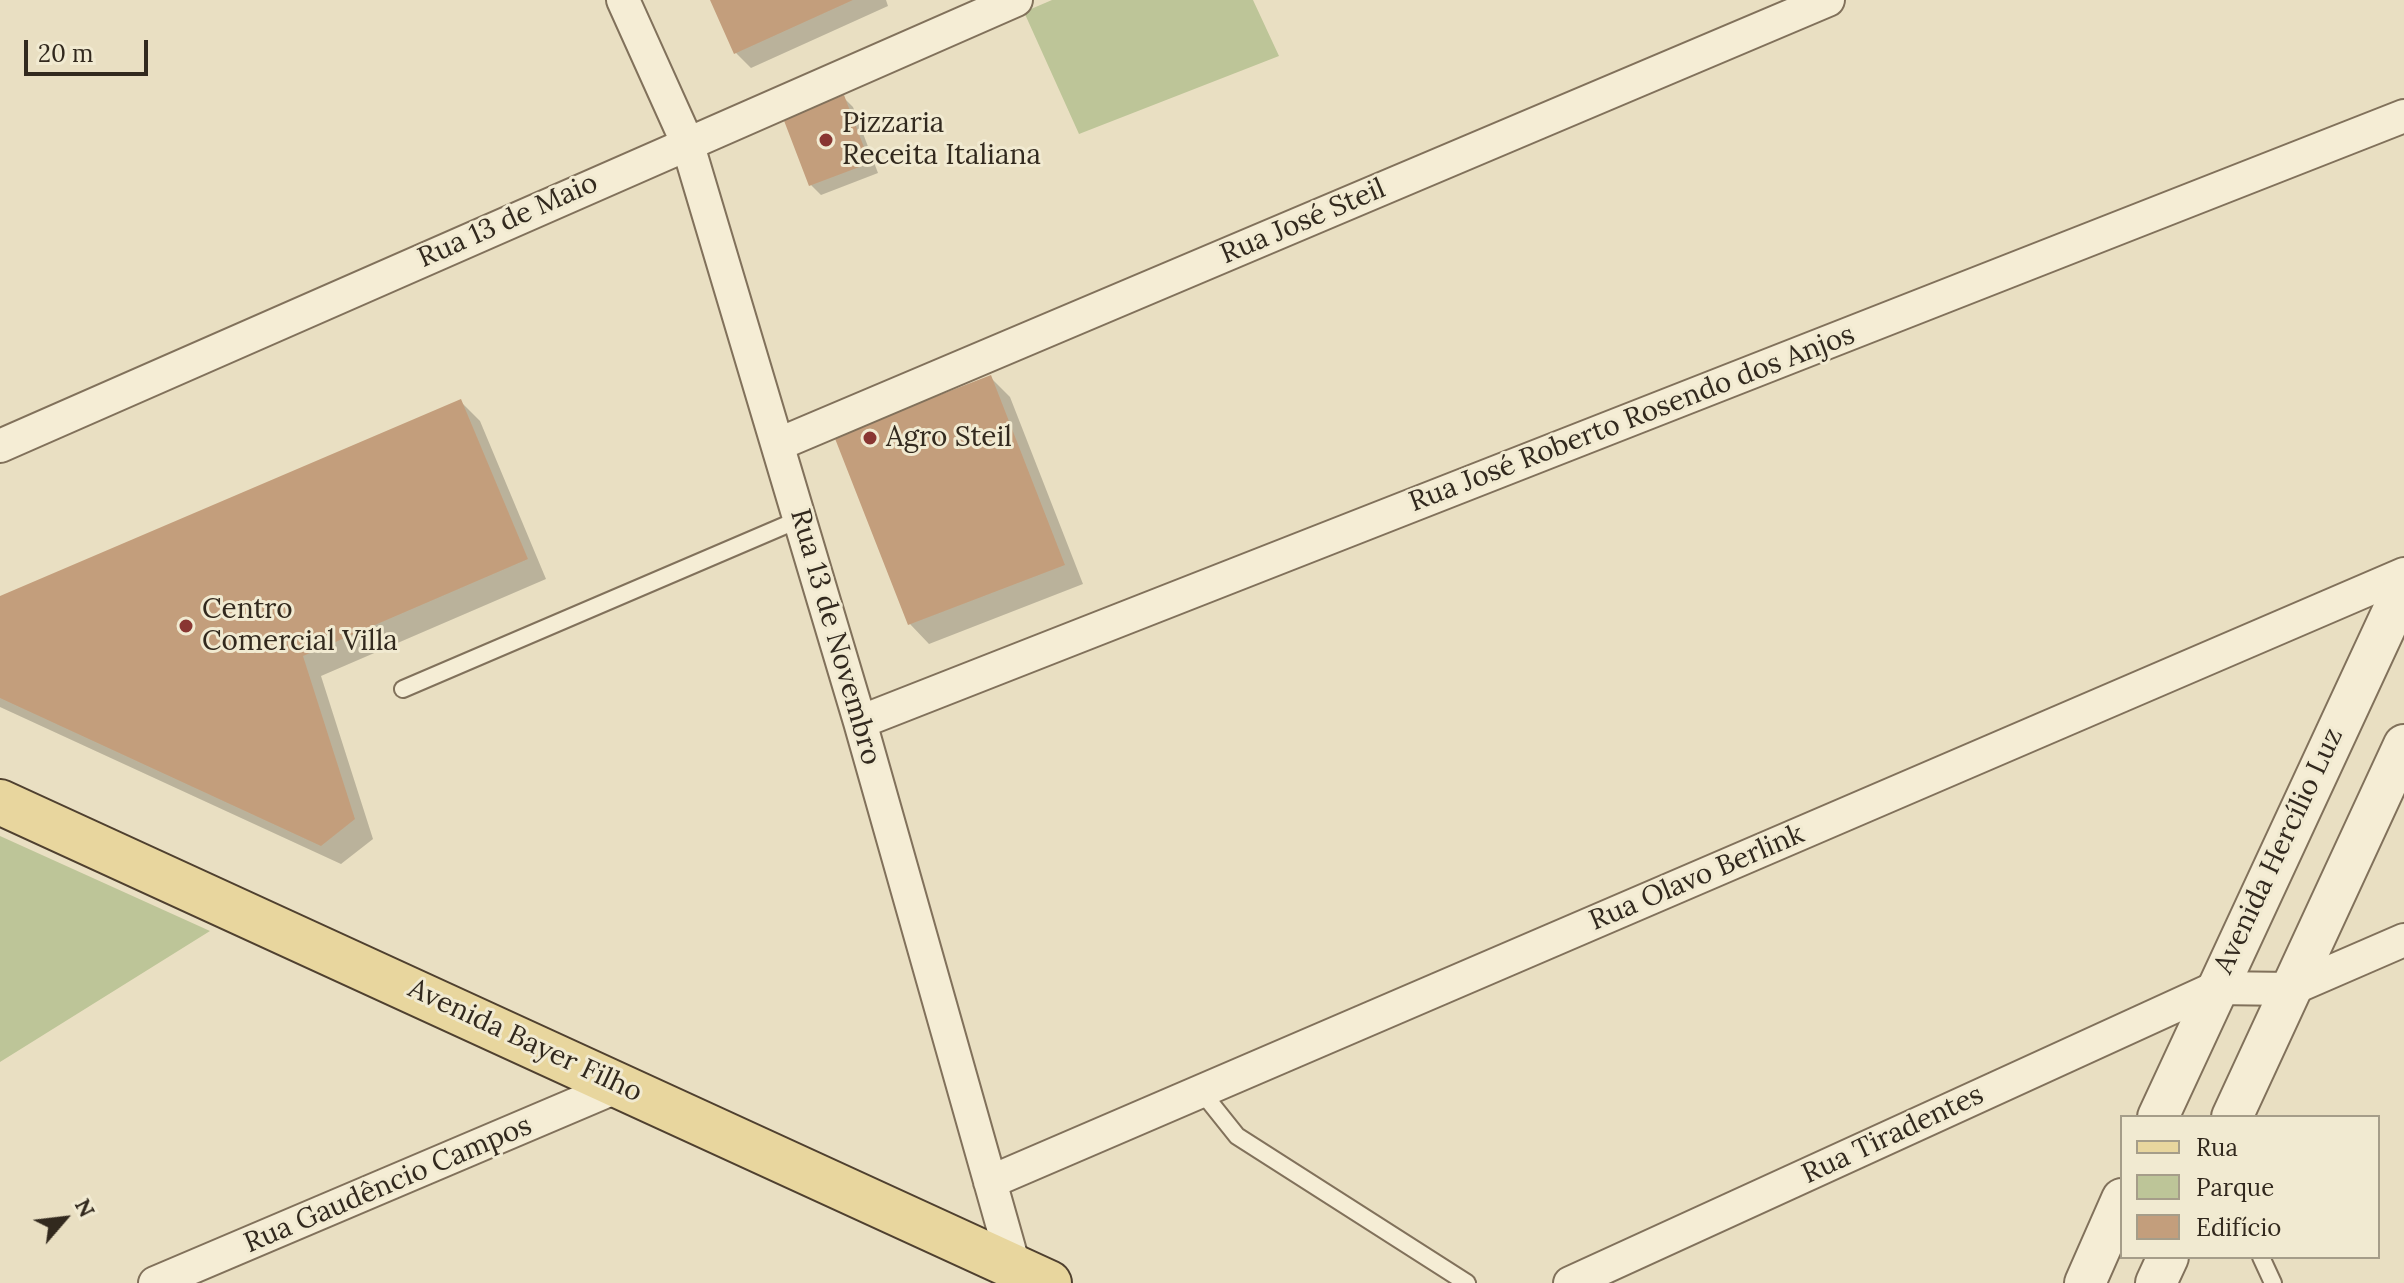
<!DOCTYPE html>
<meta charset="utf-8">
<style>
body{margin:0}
#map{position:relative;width:2404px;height:1283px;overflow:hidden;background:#e9dfc2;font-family:Lora,serif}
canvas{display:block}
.legend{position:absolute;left:2120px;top:1115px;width:260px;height:144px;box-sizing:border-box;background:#f1ead1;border:2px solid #a59d89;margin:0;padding:10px 14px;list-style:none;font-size:24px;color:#32291e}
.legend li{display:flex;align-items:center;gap:16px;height:40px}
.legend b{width:40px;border:2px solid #a59d89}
.north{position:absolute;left:24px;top:1179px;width:80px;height:80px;-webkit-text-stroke:6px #f1ead1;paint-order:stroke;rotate:62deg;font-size:22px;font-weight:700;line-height:32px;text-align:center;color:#32291e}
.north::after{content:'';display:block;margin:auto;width:28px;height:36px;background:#32291e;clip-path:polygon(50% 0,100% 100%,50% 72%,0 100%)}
.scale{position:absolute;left:24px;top:40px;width:124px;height:36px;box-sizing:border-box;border:4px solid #32291e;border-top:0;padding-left:10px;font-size:24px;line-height:28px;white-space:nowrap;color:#32291e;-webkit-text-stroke:6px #f1ead1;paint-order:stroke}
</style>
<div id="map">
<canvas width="2404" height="1283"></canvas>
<ul class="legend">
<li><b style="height:10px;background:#e8d69e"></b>Rua</li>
<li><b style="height:22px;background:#bdc598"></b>Parque</li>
<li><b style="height:22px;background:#c39e7c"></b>Edifício</li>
</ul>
<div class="north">N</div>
<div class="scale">20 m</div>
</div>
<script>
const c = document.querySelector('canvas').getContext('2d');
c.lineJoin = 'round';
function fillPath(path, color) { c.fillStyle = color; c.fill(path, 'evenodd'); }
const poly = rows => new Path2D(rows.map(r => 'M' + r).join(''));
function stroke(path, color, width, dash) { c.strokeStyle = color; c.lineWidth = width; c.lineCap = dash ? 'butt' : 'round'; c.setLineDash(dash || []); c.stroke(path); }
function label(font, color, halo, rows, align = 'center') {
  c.font = font + ' Lora,serif'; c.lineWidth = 6; c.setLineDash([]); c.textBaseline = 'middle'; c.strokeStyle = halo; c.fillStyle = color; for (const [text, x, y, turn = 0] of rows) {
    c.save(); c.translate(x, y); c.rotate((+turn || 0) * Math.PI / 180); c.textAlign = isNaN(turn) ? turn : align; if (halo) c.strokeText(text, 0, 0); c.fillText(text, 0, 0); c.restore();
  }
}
const green = poly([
 [1052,0,1253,0,1279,56,1079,134,1024,12],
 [0,836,210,931,0,1062]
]);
const shadow = poly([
 [712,0,886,0,888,6,751,68,736,53],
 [843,97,853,107,878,173,821,195,811,185],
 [991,378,1010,397,1083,584,929,644,910,624],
 [461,402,480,421,546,579,321,676,373,839,341,864,0,707,0,598]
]);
const building = poly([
 [710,0,853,0,734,54],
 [844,95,870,163,809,186,783,118],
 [991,375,1065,565,908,625,834,436],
 [461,399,528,559,303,656,355,819,321,846,0,698,0,596]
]);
const service = poly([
 [403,689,800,519],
 [1201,1091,1237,1136,1467,1283],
 [2261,1257,2273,1283]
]);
const minor = poly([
 [623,0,687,142,860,722,1018,1280],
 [779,444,1828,0],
 [0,446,1016,0],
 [860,722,2404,116],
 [990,1182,2404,574],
 [155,1283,621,1085],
 [1570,1283,2215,988,2291,989,2404,940]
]);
const tertiary = poly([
 [2158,1117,2404,587],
 [2232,1117,2404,745],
 [2085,1283,2122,1199],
 [2156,1283,2168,1257]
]);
const primary = poly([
 [0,802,1049,1283]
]);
const markers = [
 [826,140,8,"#893632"],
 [870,438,8,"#893632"],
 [186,626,8,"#893632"]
];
const poiNames = [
 ["Pizzaria",842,124],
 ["Receita Italiana",842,156],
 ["Agro Steil",886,438],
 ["Centro",202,610],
 ["Comercial Villa",202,642]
];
const streetNames = [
 ["Rua 13 de Maio",508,221,-24],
 ["Rua José Steil",1303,222,-23],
 ["Rua José Roberto Rosendo dos Anjos",1632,419,-21],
 ["Rua 13 de Novembro",835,637,74],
 ["Avenida Hercílio Luz",2279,851,-65],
 ["Rua Olavo Berlink",1697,878,-23],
 ["Avenida Bayer Filho",525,1041,25],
 ["Rua Tiradentes",1893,1135,-25],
 ["Rua Gaudêncio Campos",388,1185,-23]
];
fillPath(green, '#bdc598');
fillPath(shadow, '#0003');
fillPath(building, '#c39e7c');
stroke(service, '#81715b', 20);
stroke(minor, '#81715b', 36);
stroke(tertiary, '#81715b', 44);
stroke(primary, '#4f402f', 48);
stroke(service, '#f5edd5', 16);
stroke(minor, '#f5edd5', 32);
stroke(tertiary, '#f5edd5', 40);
stroke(primary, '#e8d69e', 44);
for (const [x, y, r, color] of markers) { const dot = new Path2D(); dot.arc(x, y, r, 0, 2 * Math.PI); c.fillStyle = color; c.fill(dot); stroke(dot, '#f1ead1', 3); }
label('28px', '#32291e', '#f1ead1', poiNames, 'left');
label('28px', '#32291e', '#f1ead1', streetNames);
</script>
